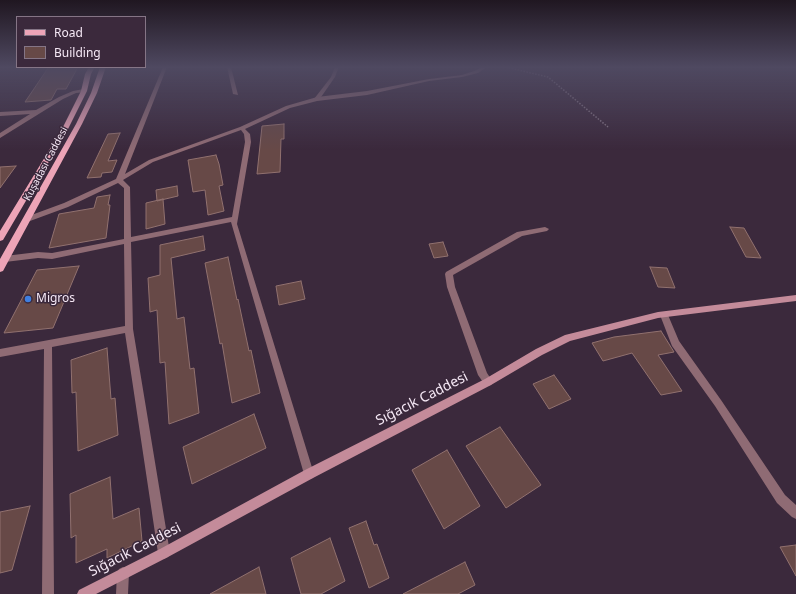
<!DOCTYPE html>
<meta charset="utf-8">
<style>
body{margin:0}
#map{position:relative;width:796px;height:594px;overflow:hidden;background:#3b293c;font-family:"Noto Sans",sans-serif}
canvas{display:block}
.legend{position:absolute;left:16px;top:16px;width:130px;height:52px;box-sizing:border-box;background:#3b293c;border:1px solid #857586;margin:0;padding:5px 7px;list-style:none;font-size:12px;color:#f5e8f5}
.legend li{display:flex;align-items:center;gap:8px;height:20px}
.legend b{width:20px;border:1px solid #857586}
</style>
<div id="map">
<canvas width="796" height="594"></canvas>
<ul class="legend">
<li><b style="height:5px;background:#eda4b7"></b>Road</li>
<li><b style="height:11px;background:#674947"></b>Building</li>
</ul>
</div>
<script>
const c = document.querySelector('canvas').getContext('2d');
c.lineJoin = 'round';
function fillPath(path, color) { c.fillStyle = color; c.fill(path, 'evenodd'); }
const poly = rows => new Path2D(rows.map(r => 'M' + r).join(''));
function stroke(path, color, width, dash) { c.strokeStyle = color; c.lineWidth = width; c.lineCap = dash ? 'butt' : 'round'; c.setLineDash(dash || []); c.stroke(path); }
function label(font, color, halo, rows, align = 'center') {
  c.font = font + ' "Noto Sans",sans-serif'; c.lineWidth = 3; c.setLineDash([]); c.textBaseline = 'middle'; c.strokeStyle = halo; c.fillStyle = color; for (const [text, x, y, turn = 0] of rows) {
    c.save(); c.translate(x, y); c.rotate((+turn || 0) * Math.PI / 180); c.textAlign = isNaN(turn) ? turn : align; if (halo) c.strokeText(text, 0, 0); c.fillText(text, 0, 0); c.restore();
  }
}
const building = poly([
 [56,67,78,67,66,89,57,89,51,100,25,102,48,68,56,67],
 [284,124,284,139,281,139,280,172,257,174,262,126,284,124],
 [120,133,108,161,117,160,112,172,102,173,101,177,87,178,108,134,120,133],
 [216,155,219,164,223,185,219,186,224,211,208,215,205,190,193,192,188,160,216,155],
 [16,166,0,188,0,167,16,166],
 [177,186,178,196,157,201,156,190,177,186],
 [110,195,108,205,110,205,106,238,49,248,59,214,94,208,97,197,110,195],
 [163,199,165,224,146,229,146,203,163,199],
 [730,227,744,228,761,258,746,257,730,227],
 [203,236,205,250,171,258,177,319,184,317,190,369,194,368,199,413,169,424,165,362,160,363,157,310,150,312,148,278,160,275,160,245,203,236],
 [443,242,448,256,434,258,429,244,443,242],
 [228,257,237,300,238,299,249,351,251,350,260,393,232,403,222,343,220,344,205,263,228,257],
 [79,266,53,328,4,333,37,270,79,266],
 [650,267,667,268,675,288,658,287,650,267],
 [301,281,305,299,279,305,276,286,301,281],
 [661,331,674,352,658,355,682,391,661,395,632,353,603,361,592,343,614,337,661,331],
 [107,348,111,399,115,398,118,435,78,451,76,392,72,393,71,360,107,348],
 [554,375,571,399,549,409,533,384,554,375],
 [254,414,266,448,192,484,183,447,254,414],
 [500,427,541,485,506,508,466,446,500,427],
 [447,450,480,506,444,529,412,470,447,450],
 [110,477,113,519,139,508,142,541,107,558,107,549,76,563,76,535,71,538,70,494,110,477],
 [30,506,12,570,0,573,0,512,30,506],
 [366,521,374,545,377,544,389,578,369,588,349,528,366,521],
 [330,538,345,581,321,594,301,594,291,558,330,538],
 [796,545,796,576,780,547,796,545],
 [465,562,475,585,458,594,403,594,465,562],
 [259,567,266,594,210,594,259,567]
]);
const path = poly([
 [506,67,548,77,608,127]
]);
const lane = poly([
 [335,67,339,67,335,77,319,100,315,100,314,99,331,77,335,67],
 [545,227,549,229,547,231,522,236,453,275,455,287,487,373,493,382,491,385,488,386,485,385,478,375,447,287,445,274,446,272,517,232,545,227],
 [664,312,667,313,668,315,679,341,721,400,785,495,796,505,796,519,792,517,777,503,715,406,672,346,660,315,661,313,664,312]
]);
const street = poly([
 [163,67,167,67,125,174,149,160,240,127,286,106,317,97,367,91,429,79,462,75,474,71,482,67,487,67,478,73,462,77,429,81,367,95,317,101,290,108,245,129,250,134,251,142,237,224,314,474,313,478,309,479,305,478,304,474,231,222,131,242,133,329,170,553,168,557,164,559,160,557,158,553,125,333,52,347,54,594,42,594,44,349,0,357,0,349,125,326,124,244,52,259,38,258,5,262,1,259,5,256,38,252,52,253,124,239,124,188,118,183,68,207,30,221,26,221,25,219,26,217,64,203,116,179,163,67],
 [241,130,244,134,245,142,232,217,131,237,130,187,123,180,153,162,241,130],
 [227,67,231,67,238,95,233,94,227,67],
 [84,89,86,90,86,92,76,93,63,99,0,138,0,133,30,114,0,116,0,112,36,110,59,97,73,91,84,89],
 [123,567,127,569,129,573,128,594,116,594,117,573,119,569,123,567]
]);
const secondary = poly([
 [796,295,796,301,658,318,570,341,542,355,491,385,313,478,168,557,96,594,77,594,79,590,160,549,305,470,485,379,536,349,565,335,658,312,796,295]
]);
const primary = poly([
 [89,67,95,67,91,74,87,91,68,129,3,240,0,241,0,231,62,129,81,91,85,74,89,67],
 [100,67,106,67,97,93,82,124,3,271,0,272,0,259,76,124,91,93,100,67]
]);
const markers = [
 [28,299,4,"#3f7fe0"]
];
const farStreetnames = [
 ["Kuşadası Caddesi",46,164,-62]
];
const poiNames = [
 ["Migros",36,299]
];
const nearStreetnames = [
 ["Sığacık Caddesi",422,399,-27],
 ["Sığacık Caddesi",135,550,-27]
];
fillPath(building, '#674947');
stroke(building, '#91716f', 1);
stroke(path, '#857585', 1.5, [1.5, 1.5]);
fillPath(lane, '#8f6b74');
fillPath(street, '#8f6b74');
fillPath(secondary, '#c48b9a');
fillPath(primary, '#eda4b7');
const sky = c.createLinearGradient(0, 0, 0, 150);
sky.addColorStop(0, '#201721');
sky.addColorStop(0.45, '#4f4961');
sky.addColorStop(1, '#4f496100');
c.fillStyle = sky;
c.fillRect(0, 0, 796, 150);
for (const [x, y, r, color] of markers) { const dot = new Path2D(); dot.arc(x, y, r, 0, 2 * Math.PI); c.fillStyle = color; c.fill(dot); stroke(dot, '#3b293c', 1.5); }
label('10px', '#f5e8f5', '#3b293c', farStreetnames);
label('12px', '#f5e8f5', '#3b293c', poiNames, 'left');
label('14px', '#f5e8f5', '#3b293c', nearStreetnames);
</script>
